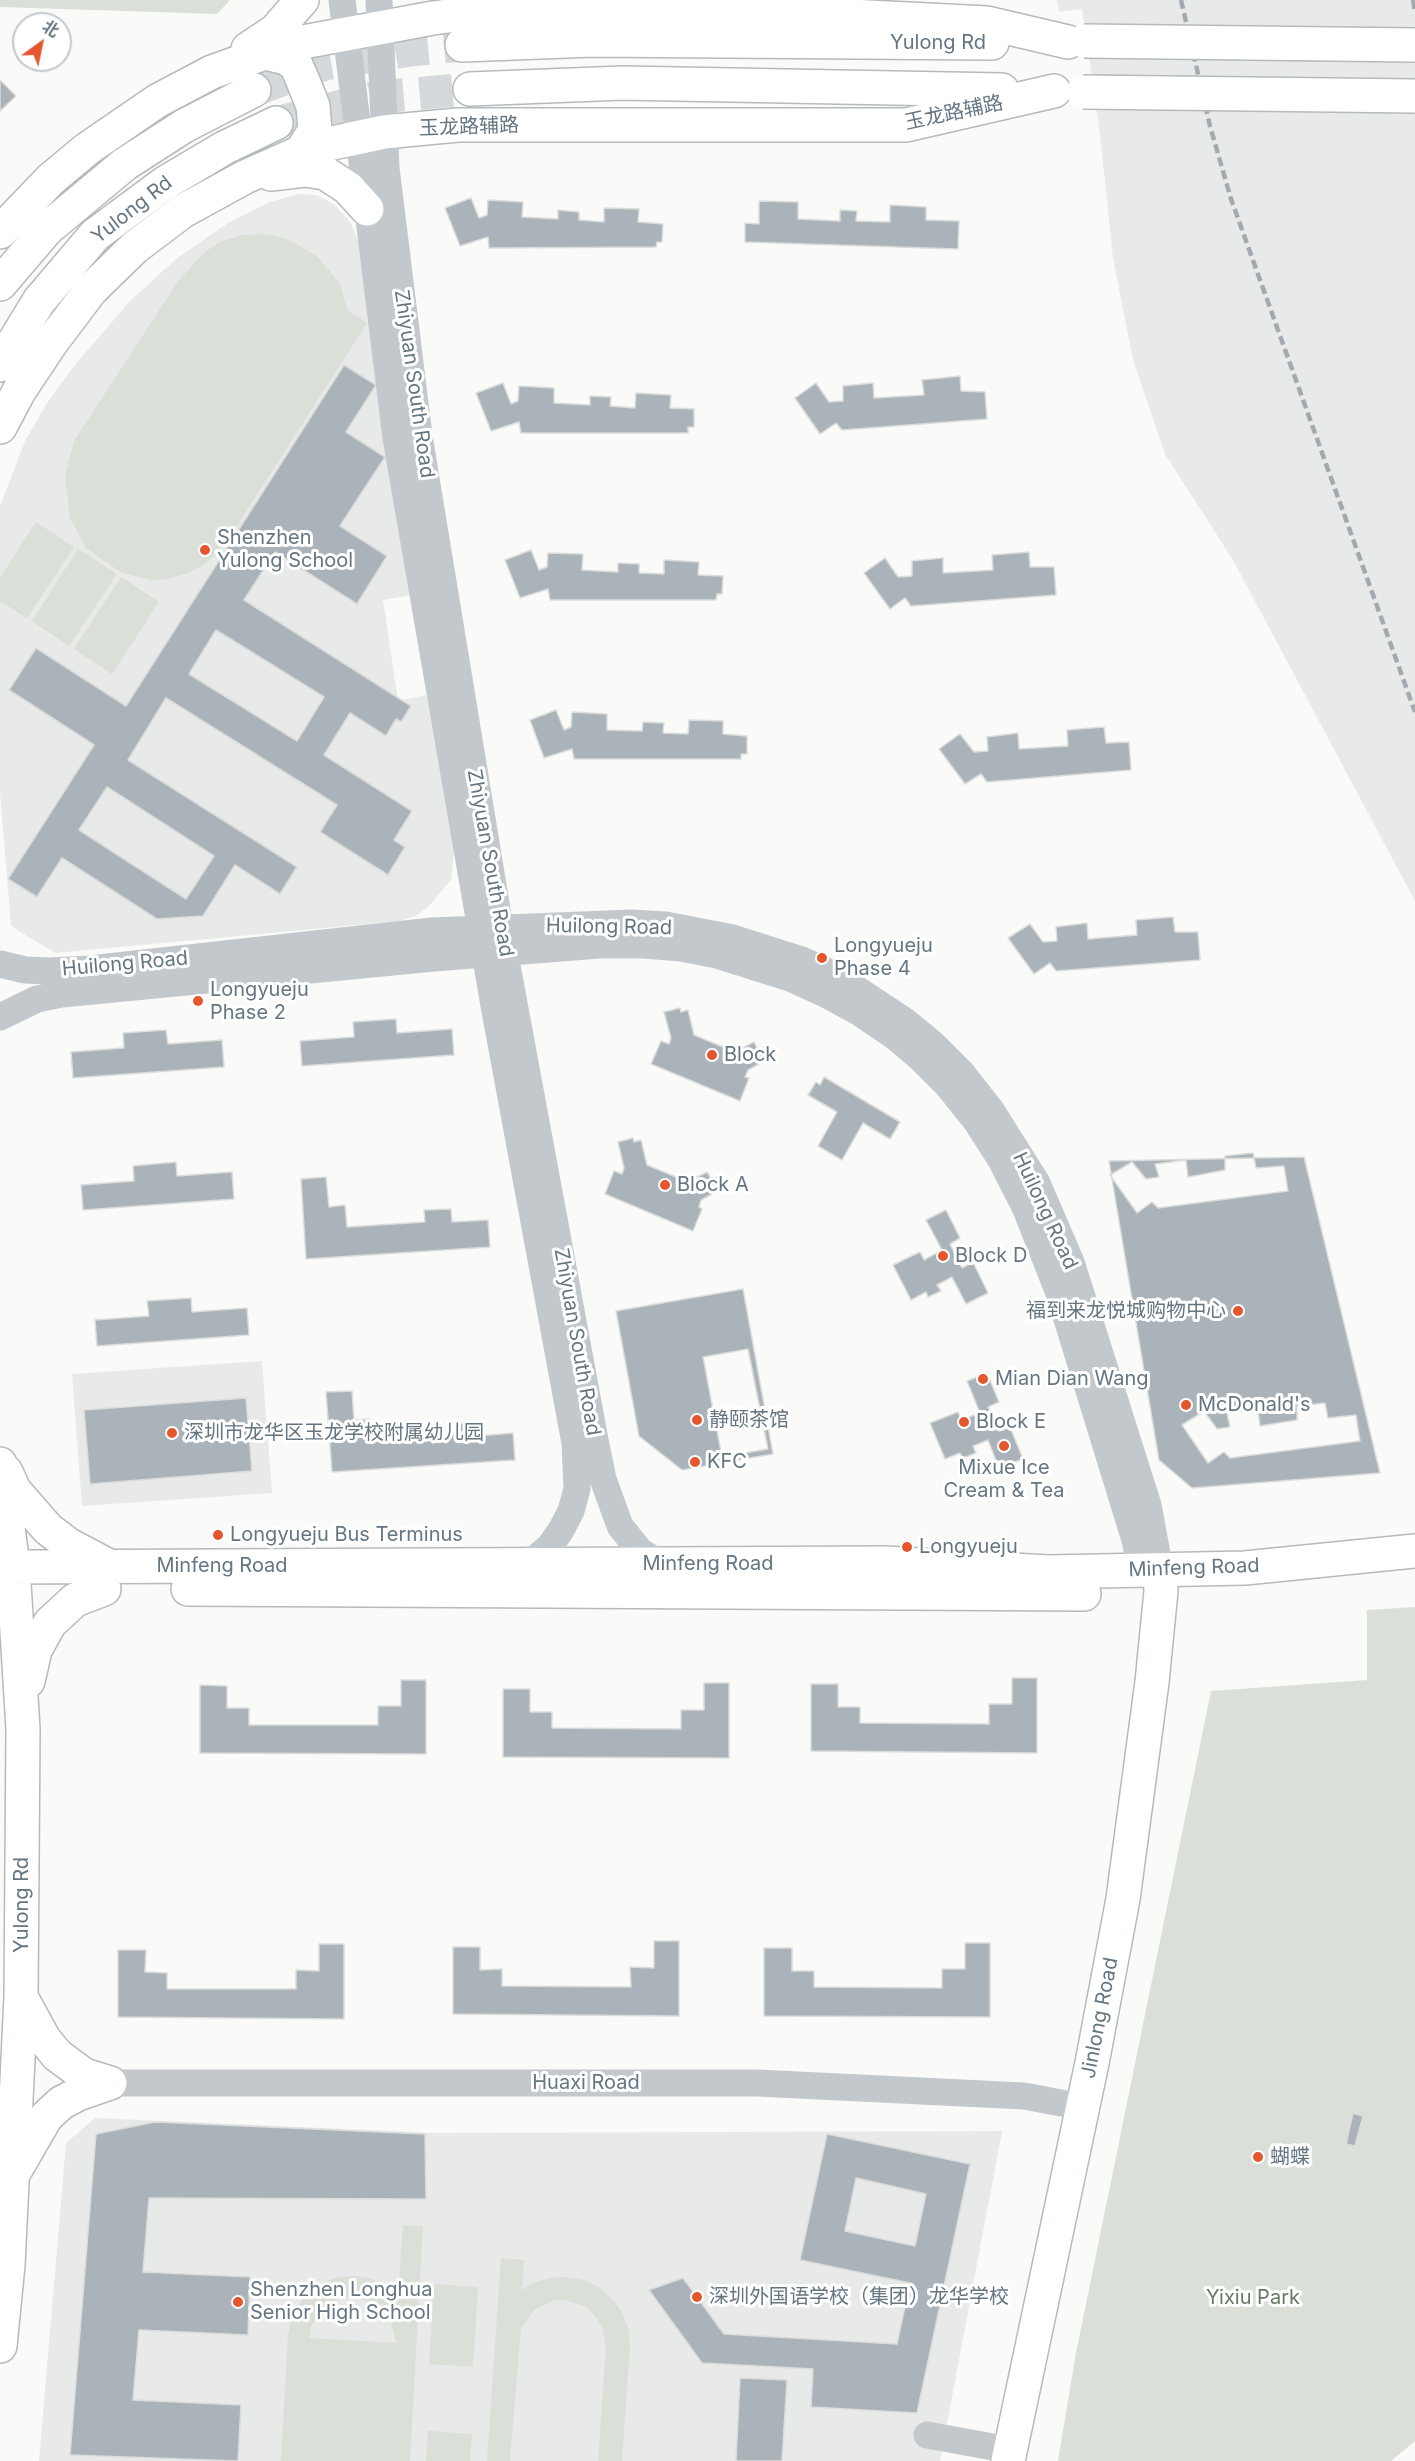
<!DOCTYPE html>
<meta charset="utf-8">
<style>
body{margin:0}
#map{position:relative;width:1415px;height:2461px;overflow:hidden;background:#fafaf8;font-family:Inter,"Noto Sans SC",sans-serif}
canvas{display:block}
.north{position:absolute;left:12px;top:12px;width:60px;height:60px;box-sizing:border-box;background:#fff;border:2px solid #c1c8cd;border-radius:50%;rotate:33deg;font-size:16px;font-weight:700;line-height:24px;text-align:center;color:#657683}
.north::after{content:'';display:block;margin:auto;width:21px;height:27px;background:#e4572e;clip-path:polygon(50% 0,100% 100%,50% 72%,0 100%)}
</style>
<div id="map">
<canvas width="1415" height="2461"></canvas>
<div class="north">北</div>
</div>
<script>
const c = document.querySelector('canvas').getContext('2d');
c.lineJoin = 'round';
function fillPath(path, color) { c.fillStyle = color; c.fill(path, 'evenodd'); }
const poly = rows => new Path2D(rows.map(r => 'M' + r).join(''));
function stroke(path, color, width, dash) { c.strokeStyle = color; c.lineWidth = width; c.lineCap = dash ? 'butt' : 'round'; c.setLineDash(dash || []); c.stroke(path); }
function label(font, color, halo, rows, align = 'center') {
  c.font = font + ' Inter,"Noto Sans SC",sans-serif'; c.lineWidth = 6; c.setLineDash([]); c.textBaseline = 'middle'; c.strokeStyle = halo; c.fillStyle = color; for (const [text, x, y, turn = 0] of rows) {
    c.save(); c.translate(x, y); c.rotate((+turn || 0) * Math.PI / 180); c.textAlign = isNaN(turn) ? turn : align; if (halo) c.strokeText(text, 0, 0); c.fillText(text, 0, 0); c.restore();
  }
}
const built = poly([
 [1057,0,1415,0,1415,901,1233,560,1165,454,1133,360,1113,258,1100,134,1082,9,1059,12],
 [298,194,317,195,335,205,351,223,360,245,417,594,383,600,398,701,426,695,455,845,451,880,429,906,417,915,401,921,55,953,11,926,0,792,0,506,25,441,47,403,74,366,130,301,176,259,228,223,270,202],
 [262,1361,272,1493,82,1506,72,1374],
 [95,2118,435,2133,1002,2131,940,2461,39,2461,66,2143]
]);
const green = poly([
 [0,0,230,0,217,14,0,7],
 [266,234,288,239,318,257,340,284,347,310,367,323,228,540,215,555,203,565,188,573,169,579,152,580,122,573,86,548,70,518,65,476,74,441,177,283,189,269,205,252,220,242,242,235],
 [36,522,74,547,27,618,0,601,0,578],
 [78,549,117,574,69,646,32,621],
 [121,577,159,602,112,674,74,649],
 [1415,1607,1415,2441,1391,2461,1058,2461,1076,2353,1211,1691,1367,1680,1367,1610],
 [403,2225,423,2226,410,2461,281,2461,288,2335,291,2320,298,2305,309,2292,323,2283,339,2277,356,2276,372,2279,398,2296],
 [343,2297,355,2297,376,2304,391,2321,396,2343,309,2338,311,2326,323,2308],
 [501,2258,524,2260,522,2290,533,2283,550,2278,567,2277,584,2280,600,2288,613,2300,623,2314,629,2331,630,2347,622,2461,598,2461,606,2347,602,2325,587,2307,566,2300,554,2300,534,2310,521,2329,510,2461,487,2461],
 [434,2284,478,2287,473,2367,429,2364],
 [428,2431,472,2434,470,2461,426,2461]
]);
const building = poly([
 [0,80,16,96,0,111,0,80],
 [471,198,479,218,487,215,488,200,523,202,522,217,558,219,558,210,579,212,579,220,604,222,604,208,639,209,638,222,663,224,662,242,657,242,656,247,489,248,488,237,460,246,445,208,471,198],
 [759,201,798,202,798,219,840,221,840,210,857,211,856,221,890,222,890,205,926,207,926,220,959,221,958,249,745,242,745,223,759,224,759,201],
 [344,365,376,385,346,432,385,457,340,526,387,556,357,604,275,552,244,600,411,706,401,722,396,719,386,736,350,713,324,755,412,811,394,840,405,847,388,875,320,832,337,805,166,698,128,760,297,867,280,894,235,865,203,916,157,919,62,858,37,897,8,879,94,745,9,690,36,648,126,706,344,365],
 [216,630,324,697,297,741,189,674,216,630],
 [107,787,214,856,186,899,79,830,107,787],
 [960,376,961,391,985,392,987,419,842,430,836,423,820,434,795,398,816,383,829,402,843,401,843,386,873,383,874,398,924,395,922,380,960,376],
 [503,383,511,404,518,401,519,386,554,388,554,403,590,405,590,396,611,397,610,406,635,408,636,393,671,395,670,408,694,409,694,427,688,427,688,433,521,433,519,422,491,431,476,393,503,383],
 [531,550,539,570,547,567,548,553,583,554,582,570,618,572,618,563,639,564,639,573,664,574,664,560,699,562,698,575,723,576,722,594,717,594,716,600,550,600,548,589,520,598,505,560,531,550],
 [1029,552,1030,567,1054,567,1056,595,911,606,905,598,890,609,864,573,885,558,898,577,912,576,912,561,943,558,943,573,993,570,992,555,1029,552],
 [556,710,564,730,571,727,572,712,607,714,607,730,642,731,643,722,664,723,663,733,688,734,689,720,723,721,723,734,747,736,747,754,741,754,741,759,574,759,572,749,544,758,530,720,556,710],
 [1104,727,1106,743,1129,742,1131,770,987,782,981,774,965,784,939,749,960,734,974,752,988,751,987,737,1018,733,1019,749,1068,746,1067,730,1104,727],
 [1173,917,1175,932,1198,932,1200,960,1056,971,1050,963,1034,974,1008,938,1030,924,1043,942,1057,941,1056,927,1087,923,1088,939,1137,935,1136,920,1173,917],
 [680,1008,681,1012,688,1010,694,1035,735,1052,754,1042,758,1050,764,1047,770,1058,748,1070,745,1077,749,1078,740,1101,651,1064,661,1041,669,1044,671,1038,664,1012,680,1008],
 [396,1019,397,1033,452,1029,454,1055,302,1066,300,1041,354,1037,353,1022,396,1019],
 [166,1030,168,1044,222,1040,224,1067,73,1078,71,1052,124,1048,123,1033,166,1030],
 [824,1077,900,1122,890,1139,863,1123,842,1160,818,1146,837,1112,808,1095,816,1082,820,1085,824,1077],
 [633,1138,634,1142,641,1140,647,1165,688,1182,707,1172,712,1180,717,1177,723,1188,701,1200,699,1207,702,1209,693,1231,605,1194,614,1171,622,1174,624,1168,618,1142,633,1138],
 [1253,1153,1256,1168,1284,1166,1288,1191,1158,1208,1152,1202,1137,1213,1110,1175,1132,1162,1146,1179,1159,1177,1155,1164,1186,1160,1188,1177,1225,1170,1225,1156,1253,1153],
 [1304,1157,1380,1473,1192,1488,1159,1460,1109,1161,1304,1157],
 [176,1162,177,1176,232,1172,234,1199,83,1210,81,1185,134,1181,133,1166,176,1162],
 [326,1177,329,1207,345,1205,347,1227,425,1222,424,1210,451,1209,452,1222,488,1220,490,1247,306,1259,301,1179,326,1177],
 [946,1210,960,1238,950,1244,962,1268,973,1262,988,1293,966,1304,952,1277,937,1285,941,1291,928,1297,926,1292,911,1300,893,1265,920,1252,924,1260,942,1250,926,1220,946,1210],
 [743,1289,773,1454,682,1470,639,1436,616,1311,743,1289],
 [191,1298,192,1312,247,1308,249,1335,97,1346,95,1320,149,1316,147,1301,191,1298],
 [748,1349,768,1449,722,1457,703,1357,748,1349],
 [987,1373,999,1402,988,1407,999,1431,1010,1427,1023,1459,999,1468,988,1440,973,1446,976,1453,963,1458,960,1453,945,1459,930,1423,958,1412,961,1420,980,1413,967,1381,987,1373],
 [352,1391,354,1420,370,1419,372,1441,450,1435,449,1424,476,1422,477,1436,513,1433,515,1460,332,1472,326,1392,352,1391],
 [246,1398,252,1471,90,1484,84,1410,246,1398],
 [1325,1403,1328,1418,1356,1415,1360,1441,1230,1458,1224,1452,1208,1463,1182,1425,1204,1411,1217,1429,1230,1427,1227,1413,1258,1410,1260,1426,1297,1420,1297,1406,1325,1403],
 [1012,1678,1037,1678,1037,1753,811,1751,811,1684,838,1684,838,1707,860,1707,860,1723,989,1724,989,1704,1012,1704,1012,1678],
 [401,1680,426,1680,426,1754,200,1753,200,1685,227,1686,227,1708,249,1708,249,1725,378,1725,378,1706,401,1706,401,1680],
 [704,1683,729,1683,729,1758,503,1757,503,1689,530,1689,530,1712,552,1712,552,1728,681,1729,681,1710,704,1710,704,1683],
 [654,1941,679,1941,679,2016,453,2014,453,1947,480,1947,480,1970,502,1969,502,1986,631,1987,630,1967,654,1968,654,1941],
 [965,1943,990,1943,990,2017,764,2016,764,1948,792,1948,792,1971,814,1971,814,1987,942,1988,942,1969,965,1969,965,1943],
 [319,1944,344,1944,344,2019,118,2017,118,1950,146,1950,145,1972,167,1973,167,1989,296,1989,296,1970,319,1971,319,1944],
 [1353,2113,1363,2116,1355,2146,1346,2144,1353,2113],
 [155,2122,425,2134,426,2199,149,2198,143,2272,250,2277,248,2335,139,2330,133,2400,241,2405,238,2461,70,2455,96,2134,155,2122],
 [827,2134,970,2164,917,2413,811,2407,813,2369,702,2363,649,2290,683,2278,724,2334,897,2344,910,2283,800,2260,827,2134],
 [856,2178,926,2194,915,2246,845,2231,856,2178],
 [740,2378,787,2380,782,2461,736,2461,740,2378]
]);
const majorTunnel = poly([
 [254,90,325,64,410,50,462,45],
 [276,123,377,97,470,89]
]);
const minor = poly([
 [342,0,396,438,495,1011,575,1443,577,1489,571,1511,561,1530,550,1546,536,1558,518,1565],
 [379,0,386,168,419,436,500,928,595,1440,603,1479,620,1526,640,1551,653,1559,668,1564],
 [0,964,25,970,50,971,90,969,432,931,631,923,666,925,733,938,802,960,837,976,905,1021,934,1045,962,1073,991,1110,1037,1183,1071,1262,1148,1505,1160,1570],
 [0,1017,37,999,62,994,434,958,599,945,644,945,681,948,717,955,790,978,825,994,860,1013,894,1036,920,1058,948,1086,976,1121,1001,1160,1025,1207,1059,1293,1135,1540,1141,1570],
 [110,2083,757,2083,1024,2096,1061,2103],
 [927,2435,993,2447]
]);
const major = poly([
 [462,45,592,40,992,43],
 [248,49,275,31,302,0],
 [265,53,286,58,296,65,303,81,313,106,315,130,301,152],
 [470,89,623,83,1002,90],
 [271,174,305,170,325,173,348,188,367,209],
 [0,232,51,179,87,149,157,101,212,72,287,45,433,18,456,15,605,10,771,12,987,23,1068,42],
 [0,284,47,229,125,164,184,126,254,90],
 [0,365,39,301,95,235,165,183,224,148,276,123],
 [0,427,19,391,51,343,91,290,134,248,183,211,245,177,301,152,328,144,384,132,458,125,906,125,1054,91],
 [0,1464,13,1567,23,1729,21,1997,8,2265,0,2346],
 [6,1472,14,1490,48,1529,69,1545,107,1565],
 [0,1567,884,1563,1049,1572,1245,1568,1415,1551],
 [188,1589,1084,1594],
 [28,1681,35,1650,50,1623,75,1600,104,1589],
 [22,1999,44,2039,57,2055,84,2075,110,2083],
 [16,2169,46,2117,61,2103,78,2094,110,2083],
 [1008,2461,1092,2063,1123,1899,1152,1682,1161,1591,1160,1570]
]);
const rail = poly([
 [1181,0,1210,126,1231,199,1415,712],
 [1413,0,1415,12]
]);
const majorBridge = poly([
 [1084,41,1415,45],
 [1083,92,1415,96]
]);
const markers = [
 [205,550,6,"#e4572e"],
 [822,958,6,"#e4572e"],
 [198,1001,6,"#e4572e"],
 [712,1055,6,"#e4572e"],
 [665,1185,6,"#e4572e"],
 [943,1256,6,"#e4572e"],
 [1238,1311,6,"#e4572e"],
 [983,1379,6,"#e4572e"],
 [1186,1405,6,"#e4572e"],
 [697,1420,6,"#e4572e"],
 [964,1422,6,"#e4572e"],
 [172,1433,6,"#e4572e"],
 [1004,1446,6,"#e4572e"],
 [695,1462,6,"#e4572e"],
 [218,1535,6,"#e4572e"],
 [907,1547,6,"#e4572e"],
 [1258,2157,6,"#e4572e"],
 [697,2297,6,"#e4572e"],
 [238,2302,6,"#e4572e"]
];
const streetNames = [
 ["Yulong Rd",938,43],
 ["玉龙路辅路",954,113,-12],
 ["玉龙路辅路",469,127,-2],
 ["Yulong Rd",132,210,-38],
 ["Zhiyuan South Road",414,384,82],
 ["Zhiyuan South Road",490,863,80],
 ["Huilong Road",609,927,1],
 ["Huilong Road",125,964,-5],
 ["Huilong Road",1045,1211,65],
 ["Zhiyuan South Road",577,1342,80],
 ["Minfeng Road",708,1564],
 ["Minfeng Road",222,1566],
 ["Minfeng Road",1194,1568,-2],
 ["Yulong Rd",22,1905,-90],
 ["Jinlong Road",1100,2018,-79],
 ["Huaxi Road",586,2083]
];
const poiNames = [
 ["Shenzhen",217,538],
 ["Yulong School",217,561],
 ["Longyueju",834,946],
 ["Phase 4",834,969],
 ["Longyueju",210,990],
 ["Phase 2",210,1013],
 ["Block",724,1055],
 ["Block A",677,1185],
 ["Block D",955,1256],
 ["福到来龙悦城购物中心",1226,1311,"right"],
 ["Mian Dian Wang",995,1379],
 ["McDonald's",1198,1405],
 ["静颐茶馆",709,1420],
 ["Block E",976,1422],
 ["深圳市龙华区玉龙学校附属幼儿园",184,1433],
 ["KFC",707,1462],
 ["Mixue Ice",1004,1468,"center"],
 ["Cream & Tea",1004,1491,"center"],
 ["Longyueju Bus Terminus",230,1535],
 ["Longyueju",919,1547],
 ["蝴蝶",1270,2157],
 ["Shenzhen Longhua",250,2290],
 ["Senior High School",250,2313],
 ["深圳外国语学校（集团）龙华学校",709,2297]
];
const parkNames = [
 ["Yixiu Park",1253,2298]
];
fillPath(built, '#e8e9e9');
fillPath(green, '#dadfd7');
fillPath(building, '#aab3b9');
stroke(building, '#dcdcda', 1.5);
stroke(majorTunnel, '#d5d9db', 33, [33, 16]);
stroke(major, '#b5babe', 36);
stroke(minor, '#c3c8cc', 27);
stroke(major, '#fff', 33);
stroke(rail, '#a2aab0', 4.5, [9, 4.5]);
stroke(majorBridge, '#b5babe', 36, []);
stroke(majorBridge, '#fff', 33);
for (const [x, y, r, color] of markers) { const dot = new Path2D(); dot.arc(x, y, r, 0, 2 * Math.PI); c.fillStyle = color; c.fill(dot); stroke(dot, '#fff', 2); }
label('20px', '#657683', '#fff', streetNames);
label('20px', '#657683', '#fff', poiNames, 'left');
label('20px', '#687a64', '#fff', parkNames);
</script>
